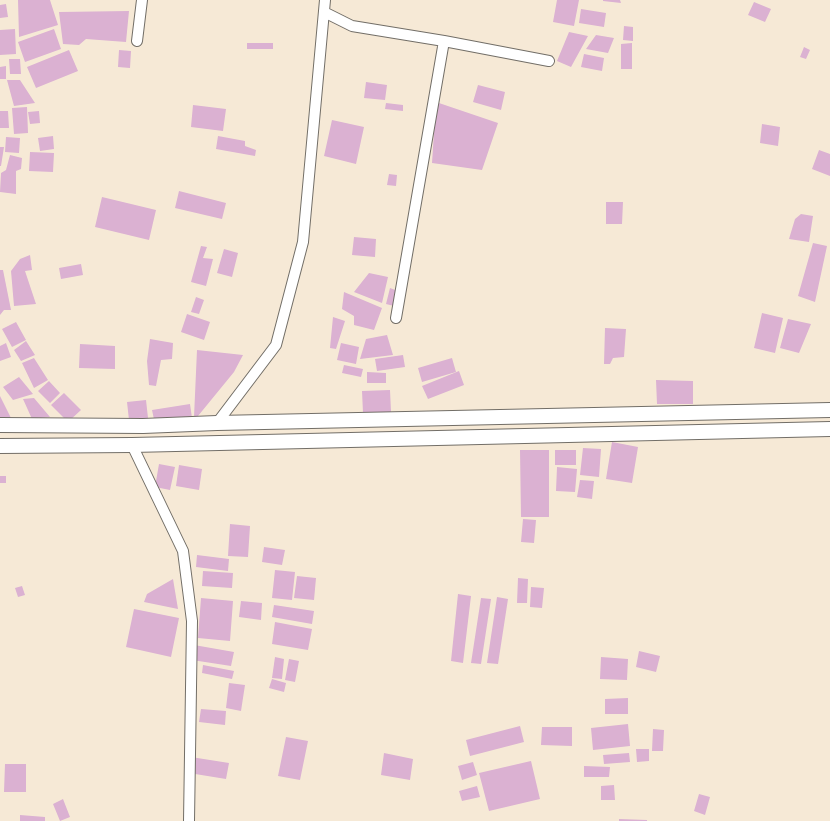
<!DOCTYPE html>
<style>
body{margin:0}
canvas{display:block;background:#f6e9d6}
</style>
<canvas width="830" height="821"></canvas>
<script>
const c = document.querySelector('canvas').getContext('2d');
c.lineJoin = 'round';
function fillPath(path, color) { c.fillStyle = color; c.fill(path, 'evenodd'); }
const poly = rows => new Path2D(rows.map(r => 'M' + r).join(''));
function stroke(path, color, width, dash) { c.strokeStyle = color; c.lineWidth = width; c.lineCap = dash ? 'butt' : 'round'; c.setLineDash(dash || []); c.stroke(path); }
const building = poly([
 [18,0,50,0,58,25,19,37],
 [557,0,579,0,574,26,553,22],
 [603,0,620,0,621,3,603,1],
 [754,2,771,9,765,22,748,15],
 [6,4,8,17,0,18,0,5],
 [581,9,606,13,604,27,579,23],
 [129,11,126,42,86,39,79,45,63,44,59,12],
 [624,26,633,27,633,41,623,40],
 [15,29,16,54,0,55,0,30],
 [54,29,61,49,25,62,18,42],
 [569,32,588,36,571,67,557,61],
 [596,35,614,38,608,53,586,49],
 [247,43,273,43,273,49,247,49],
 [632,43,632,69,621,69,621,44],
 [804,47,810,50,806,59,800,57],
 [69,50,78,71,36,88,27,67],
 [119,50,131,51,130,68,118,67],
 [584,54,604,58,602,71,581,67],
 [9,59,20,59,21,74,10,74],
 [6,66,6,79,0,79,0,67],
 [7,80,20,80,35,103,14,106],
 [366,82,387,85,385,100,364,98],
 [478,85,505,92,501,110,473,102],
 [436,102,498,123,482,170,432,163],
 [386,103,403,105,403,111,385,109],
 [193,105,226,109,223,131,191,127],
 [27,107,28,133,14,134,12,108],
 [0,111,8,111,9,128,0,128],
 [39,111,40,123,30,124,28,112],
 [332,120,364,127,356,164,324,156],
 [762,124,780,127,778,146,760,143],
 [53,136,54,149,40,151,38,138],
 [218,136,245,141,245,146,256,150,255,156,216,149],
 [6,137,20,138,19,153,5,152],
 [0,147,4,147,1,166,0,166],
 [819,150,830,154,830,176,812,169],
 [30,152,54,153,53,172,29,171],
 [10,155,22,158,21,169,16,171,16,194,0,192,1,173,6,170],
 [389,174,397,175,396,186,387,185],
 [179,191,226,203,222,219,175,208],
 [102,197,156,210,149,240,95,227],
 [606,202,623,202,622,224,606,224],
 [801,214,813,216,809,242,789,239,795,219],
 [354,237,376,239,375,257,352,255],
 [813,243,827,246,815,302,798,296],
 [201,246,207,247,203,258,213,259,206,286,191,282],
 [224,249,238,253,232,277,217,273],
 [30,255,32,270,25,271,36,304,14,306,11,271,20,259],
 [81,264,83,275,61,279,59,268],
 [0,270,3,270,11,310,4,310,0,315],
 [369,273,388,277,382,303,354,292],
 [390,288,398,291,394,306,386,304],
 [344,292,382,308,374,330,354,325,354,316,342,309],
 [196,297,204,300,199,314,191,312],
 [762,313,783,318,775,353,754,348],
 [187,314,210,322,204,340,181,332],
 [333,317,345,321,336,349,330,348],
 [788,319,811,324,799,353,780,348],
 [16,322,26,340,12,347,2,329],
 [605,328,626,329,624,357,613,358,610,364,604,364],
 [387,335,393,355,360,359,366,339],
 [150,339,173,343,172,359,161,360,156,386,149,385,147,361],
 [26,341,35,355,21,361,14,350],
 [6,343,11,357,0,361,0,346],
 [341,343,359,347,356,364,337,360],
 [80,344,115,346,115,369,79,368],
 [197,350,243,355,234,372,198,416,194,417],
 [403,355,405,367,377,371,375,359],
 [34,358,48,380,34,388,22,363],
 [452,358,456,372,422,382,418,368],
 [344,365,363,369,361,377,342,373],
 [459,371,464,385,428,399,422,386],
 [367,372,386,373,386,383,367,383],
 [19,377,33,394,13,400,3,387],
 [656,380,693,381,693,404,657,404],
 [49,381,60,393,50,403,38,391],
 [390,390,391,412,363,413,362,391],
 [64,393,81,410,68,422,51,405],
 [0,396,12,420,0,419],
 [34,398,50,417,32,419,23,399],
 [146,400,148,418,129,420,127,402],
 [190,404,192,418,155,424,152,410],
 [612,442,638,447,632,483,606,479],
 [583,448,601,449,599,477,580,475],
 [520,450,549,450,549,517,521,517],
 [555,450,576,450,576,465,555,465],
 [159,464,175,467,170,490,155,487],
 [179,465,202,469,199,490,176,486],
 [557,467,577,469,575,492,556,491],
 [0,476,6,476,6,483,0,483],
 [580,480,594,481,592,499,577,497],
 [523,519,536,520,534,543,521,542],
 [230,524,250,526,248,557,228,556],
 [264,547,285,550,282,565,262,562],
 [197,555,229,559,228,571,196,567],
 [275,570,295,572,292,600,272,598],
 [203,571,233,573,232,588,202,586],
 [297,576,316,578,314,600,294,598],
 [518,578,528,579,527,603,517,603],
 [173,579,178,609,144,602,147,594],
 [22,586,25,595,18,597,15,588],
 [531,587,544,588,542,608,530,607],
 [458,594,471,596,463,663,451,661],
 [497,597,508,599,498,664,487,663],
 [201,598,233,601,230,641,198,638],
 [481,598,491,599,481,664,471,663],
 [241,601,262,603,261,620,239,617],
 [274,605,314,611,312,624,272,617],
 [134,609,179,618,171,657,126,647],
 [275,622,312,629,308,650,272,644],
 [194,645,234,652,231,666,192,660],
 [639,651,660,656,656,672,636,667],
 [275,657,284,659,282,679,272,678],
 [601,657,628,659,627,680,600,679],
 [289,659,299,661,295,682,285,680],
 [203,665,234,671,232,679,202,673],
 [272,679,286,683,284,692,269,688],
 [229,683,245,685,241,711,226,708],
 [628,698,628,714,605,714,605,699],
 [201,709,226,711,225,725,199,722],
 [628,724,630,746,593,750,591,728],
 [520,726,524,742,470,756,466,740],
 [542,727,572,727,572,746,541,745],
 [653,729,664,730,663,751,652,751],
 [286,737,308,741,300,780,278,776],
 [636,749,649,749,649,761,637,762],
 [384,753,413,759,410,780,381,775],
 [629,753,630,762,604,764,603,755],
 [191,757,229,763,226,779,189,773],
 [531,761,540,799,489,811,479,773],
 [473,762,477,775,462,780,458,766],
 [5,764,26,764,26,792,4,792],
 [584,766,610,767,609,777,584,777],
 [614,785,615,800,601,800,601,786],
 [477,786,480,797,462,801,459,791],
 [699,794,710,797,705,815,694,811],
 [63,799,70,817,60,821,53,804],
 [20,815,45,817,45,821,20,821],
 [619,819,647,820,647,821,619,821]
]);
const minor = poly([
 [324,12,352,26,444,41,549,61],
 [137,41,142,0],
 [396,318,444,41],
 [217,423,276,345,303,242,325,0],
 [132,445,183,551,192,621,189,821]
]);
const secondary = poly([
 [0,425,143,426,217,423,830,410],
 [0,446,132,445,830,429]
]);
fillPath(building, '#dbb1d2');
stroke(minor, '#726e67', 12);
stroke(secondary, '#726e67', 16);
stroke(minor, '#fff', 10);
stroke(secondary, '#fff', 14);
</script>
